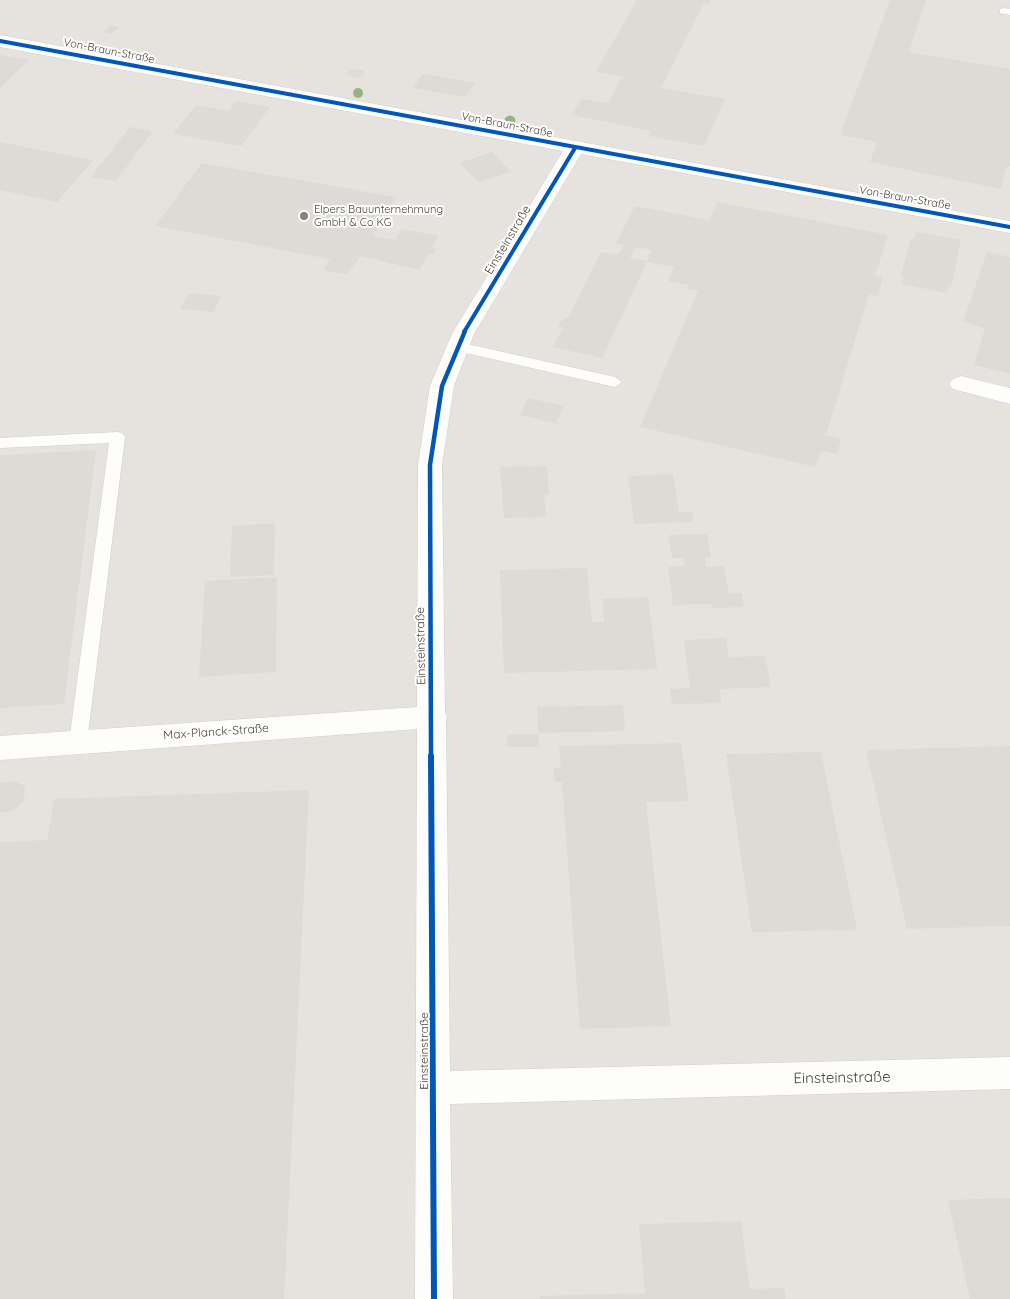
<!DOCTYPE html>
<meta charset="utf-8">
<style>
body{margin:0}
canvas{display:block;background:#f4f2ee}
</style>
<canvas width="1010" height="1299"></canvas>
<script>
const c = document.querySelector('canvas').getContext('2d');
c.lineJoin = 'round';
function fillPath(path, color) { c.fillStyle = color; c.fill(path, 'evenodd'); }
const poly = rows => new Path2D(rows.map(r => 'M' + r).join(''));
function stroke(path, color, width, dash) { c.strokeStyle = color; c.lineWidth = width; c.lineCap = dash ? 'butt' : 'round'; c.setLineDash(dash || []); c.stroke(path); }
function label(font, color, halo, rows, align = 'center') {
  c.font = font + ' Quicksand,sans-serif'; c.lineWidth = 4; c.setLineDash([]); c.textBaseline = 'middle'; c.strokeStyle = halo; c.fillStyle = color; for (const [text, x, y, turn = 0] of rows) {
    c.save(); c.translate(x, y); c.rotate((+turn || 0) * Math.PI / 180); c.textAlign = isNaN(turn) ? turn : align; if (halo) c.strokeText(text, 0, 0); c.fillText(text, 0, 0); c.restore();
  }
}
const industrial = poly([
 [0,0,1010,0,1010,1299,0,1299]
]);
const parking = poly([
 [117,39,355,83,347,93,108,48],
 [415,97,508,114,501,124,409,107]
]);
const building = poly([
 [637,0,711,0,709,4,704,3,661,88,725,99,704,146,649,136,651,131,572,115,581,99,608,103,622,77,596,72],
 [890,0,926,0,909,52,1010,69,1010,166,1007,166,1001,189,870,162,877,142,840,135],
 [110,25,119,27,112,34,103,32],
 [0,55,29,60,0,88],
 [352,69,364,71,364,75,359,78,348,75,348,72],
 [423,74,449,78,475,83,465,97,413,88],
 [236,101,270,107,241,146,173,134,196,105,229,111],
 [130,127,153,131,116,181,91,177],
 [0,142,93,160,57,202,0,190],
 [492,152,511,172,479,182,459,163],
 [202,163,396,197,373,236,395,240,402,229,439,236,432,247,437,249,433,255,428,254,419,270,360,256,347,275,323,270,330,259,155,226],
 [718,202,888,235,875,276,883,277,878,296,869,294,826,435,841,439,837,454,821,451,816,467,640,427,698,291,688,289,689,285,668,281,674,267,647,262,602,358,553,347,563,328,558,327,563,318,568,318,601,252,618,255,624,245,616,243,635,206,709,220],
 [635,247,652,250,647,261,630,258],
 [916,232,961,240,952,285,949,284,947,293,901,284,904,276,901,276,911,238,914,239],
 [987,252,1010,257,1010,374,974,365,985,328,963,322],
 [188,293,221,296,214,312,180,309],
 [528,398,564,406,556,423,520,415],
 [96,450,64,704,0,708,0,455],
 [547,466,549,495,544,495,546,517,504,518,500,467],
 [673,474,679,512,692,512,694,522,634,524,628,476],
 [275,523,274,575,230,577,232,526],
 [707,534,711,557,705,558,706,567,724,566,729,593,742,593,744,607,713,608,712,604,673,605,668,567,685,566,684,558,672,558,669,535],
 [587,568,592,622,604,622,602,599,648,597,657,669,504,673,500,570],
 [277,577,276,672,199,677,205,581],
 [726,638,729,657,765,656,771,687,720,689,721,703,672,704,670,689,690,688,684,640],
 [623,705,625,731,538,733,537,707],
 [538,734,539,747,507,747,507,735],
 [681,743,689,801,646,802,671,1026,580,1029,562,782,554,782,553,768,561,768,559,746],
 [1010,746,1010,926,907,929,866,750],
 [821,752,857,930,752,932,726,754],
 [13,781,23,785,25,789,24,801,13,811,0,813,0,783],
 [309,790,284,1299,0,1299,0,842,47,840,54,799],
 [1010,1198,1010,1299,970,1299,948,1200],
 [741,1221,750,1289,784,1288,786,1299,540,1299,540,1296,645,1293,639,1224]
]);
const service = poly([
 [1004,8,1010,9,1010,15,1000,13,1000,9,1004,8],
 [458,342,615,377,622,382,615,387,453,350,451,347,453,344,458,342],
 [117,432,122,433,125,437,87,742,84,747,78,749,72,747,69,742,109,443,0,448,0,438,117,432]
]);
const minor = poly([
 [0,35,1010,221,1010,233,581,154,474,334,454,386,442,465,445,713,447,717,446,720,450,1071,1010,1057,1010,1089,450,1104,453,1299,415,1299,417,729,0,760,0,736,417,707,418,465,430,386,452,334,563,151,0,47,0,35],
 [961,376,1010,388,1010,404,953,389,949,384,953,379,961,376]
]);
const cyclewayFar2 = poly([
 [0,41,1010,227],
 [464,332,575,148]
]);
const cyclewayFar1 = poly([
 [431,757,430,465,442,386,465,331]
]);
const cycleway = poly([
 [431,756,434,1299]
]);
const trees = [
 [358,93,5],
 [510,121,5.5]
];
const markers = [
 [304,216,5,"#868178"]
];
const farStreetnames = [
 ["Von-Braun-Straße",109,51,11],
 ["Von-Braun-Straße",507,125,11],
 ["Von-Braun-Straße",905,198,10]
];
const farPoinames = [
 ["Elpers Bauunternehmung",314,210],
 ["GmbH & Co KG",314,223]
];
const streetNames = [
 ["Einsteinstraße",508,240,-59],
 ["Einsteinstraße",421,646,-91],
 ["Max-Planck-Straße",216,732,-4],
 ["Einsteinstraße",424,1051,-90]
];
const nearStreetnames = [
 ["Einsteinstraße",842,1078,-1]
];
fillPath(industrial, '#e6e2de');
fillPath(parking, '#e6e3df');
fillPath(building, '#dedbd6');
stroke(service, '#d2d0cb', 1);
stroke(minor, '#d2d0cb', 1);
fillPath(service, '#fdfdfc');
fillPath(minor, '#fdfdfc');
stroke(cyclewayFar2, '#0057b8', 4);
stroke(cyclewayFar1, '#0057b8', 4.5);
stroke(cycleway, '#0057b8', 6);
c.fillStyle = '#96b382';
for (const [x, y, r] of trees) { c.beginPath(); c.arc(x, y, r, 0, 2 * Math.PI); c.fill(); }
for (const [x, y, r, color] of markers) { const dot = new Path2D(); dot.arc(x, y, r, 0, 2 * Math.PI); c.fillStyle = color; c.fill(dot); stroke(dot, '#fff', 2); }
label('11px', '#4b4439', '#fff', farStreetnames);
label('11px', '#4b4439', '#fff', farPoinames, 'left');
label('12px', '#4b4439', '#fff', streetNames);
label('15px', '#4b4439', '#fff', nearStreetnames);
</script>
